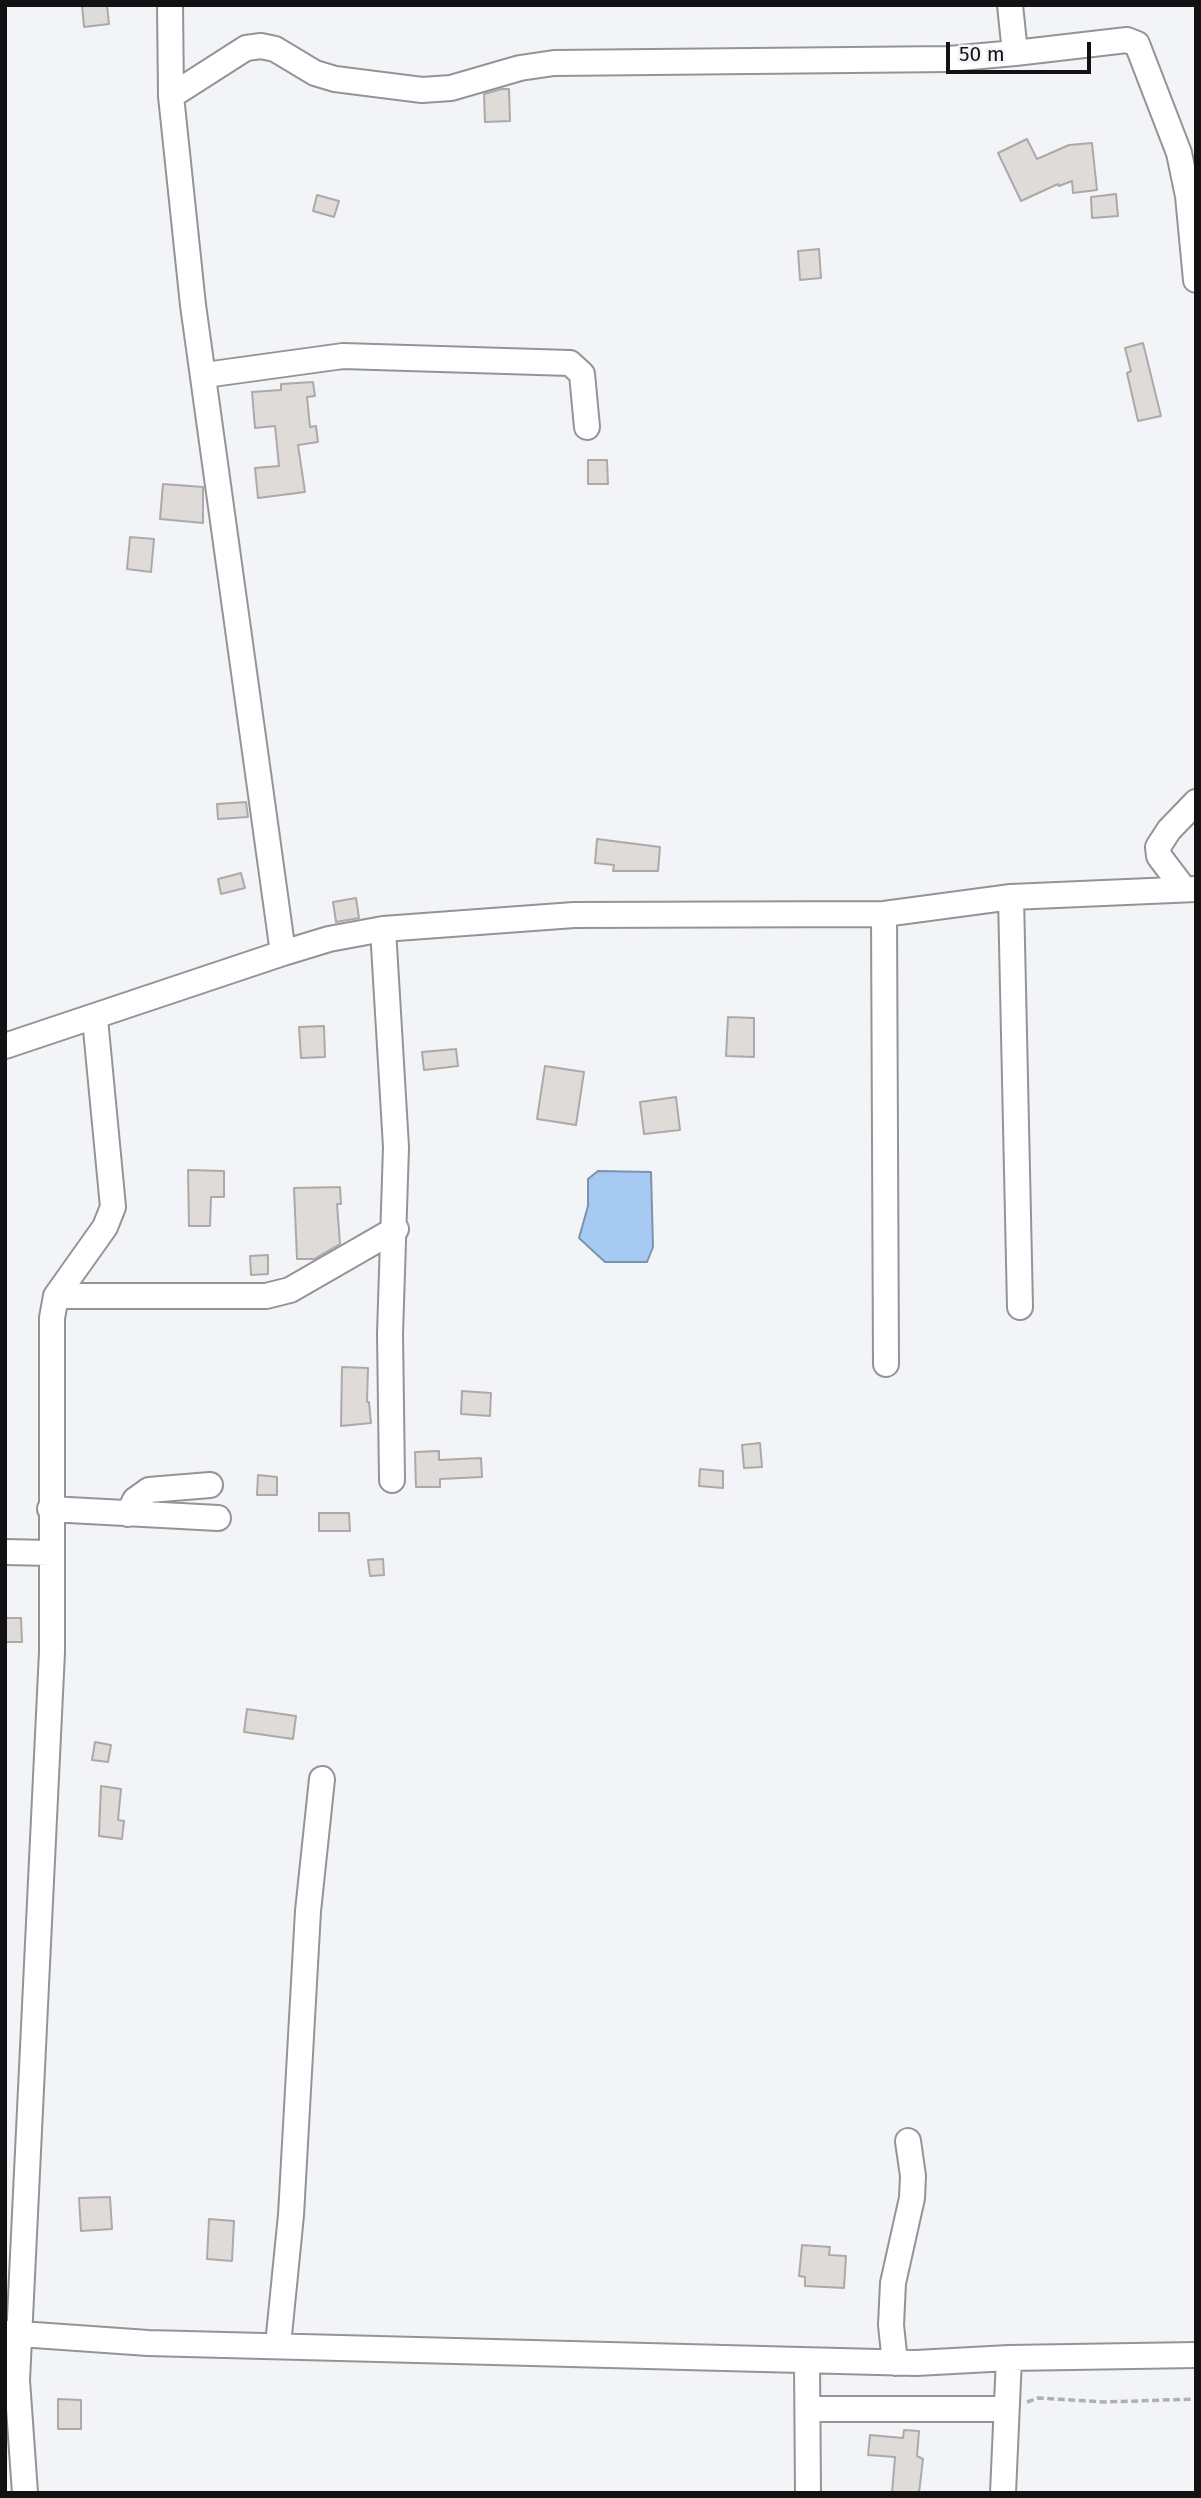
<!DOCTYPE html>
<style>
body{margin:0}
#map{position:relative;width:1201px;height:2498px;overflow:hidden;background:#f3f4f7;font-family:"Fira Sans",sans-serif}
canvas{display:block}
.frame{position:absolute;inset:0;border:7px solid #121213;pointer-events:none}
.scale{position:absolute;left:946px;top:42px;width:145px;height:32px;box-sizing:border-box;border:4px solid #121213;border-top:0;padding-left:9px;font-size:21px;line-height:24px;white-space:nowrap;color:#121213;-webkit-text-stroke:5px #f3f4f7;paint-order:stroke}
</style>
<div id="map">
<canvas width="1201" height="2498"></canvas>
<div class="frame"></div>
<div class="scale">50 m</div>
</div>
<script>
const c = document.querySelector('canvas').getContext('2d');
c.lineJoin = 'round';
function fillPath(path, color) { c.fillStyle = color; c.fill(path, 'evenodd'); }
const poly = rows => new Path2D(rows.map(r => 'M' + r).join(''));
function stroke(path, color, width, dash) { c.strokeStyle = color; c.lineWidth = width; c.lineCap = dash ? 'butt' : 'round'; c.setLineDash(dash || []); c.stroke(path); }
const water = poly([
 [598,1171,651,1172,653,1247,647,1262,605,1262,579,1238,588,1206,588,1179,598,1171]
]);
const building = poly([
 [82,5,107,5,109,24,84,27,82,5],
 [502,89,509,89,510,121,485,122,484,94,502,89],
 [1027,139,1037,159,1069,145,1092,143,1097,190,1073,193,1072,181,1059,186,1058,184,1021,201,998,153,1027,139],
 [1116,194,1118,216,1092,218,1091,197,1116,194],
 [317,195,339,201,334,217,313,211,317,195],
 [819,249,821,278,800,280,798,251,819,249],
 [1143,343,1161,416,1138,421,1127,373,1131,371,1125,348,1143,343],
 [313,382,315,396,307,397,310,427,316,426,318,442,298,445,305,492,258,498,255,468,279,466,275,426,255,428,252,392,281,390,281,384,313,382],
 [588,460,607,460,608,484,588,484,588,460],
 [163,484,203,487,203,523,160,519,163,484],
 [130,537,154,539,151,572,127,569,130,537],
 [246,802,248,817,218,819,217,804,246,802],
 [597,839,660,847,658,871,613,871,614,865,595,863,597,839],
 [241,873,245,888,221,894,218,879,241,873],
 [356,898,359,918,336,922,333,902,356,898],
 [728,1017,754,1018,754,1057,726,1056,728,1017],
 [324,1026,325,1057,301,1058,299,1027,324,1026],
 [456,1049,458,1066,424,1070,422,1052,456,1049],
 [545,1066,584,1072,576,1125,537,1119,545,1066],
 [676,1097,680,1130,644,1134,640,1102,676,1097],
 [188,1170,224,1171,224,1197,211,1197,210,1226,189,1226,188,1170],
 [340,1187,341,1204,337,1204,340,1244,314,1259,297,1259,294,1188,340,1187],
 [268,1255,268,1274,251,1275,250,1256,268,1255],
 [342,1367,368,1368,367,1402,369,1402,371,1423,341,1426,342,1367],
 [462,1391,491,1393,490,1416,461,1414,462,1391],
 [760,1443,762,1467,744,1468,742,1445,760,1443],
 [439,1451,439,1460,481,1458,482,1477,440,1479,440,1487,416,1487,415,1452,439,1451],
 [700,1469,723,1471,723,1488,699,1486,700,1469],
 [258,1475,277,1477,277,1495,257,1495,258,1475],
 [319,1513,349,1513,350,1531,319,1531,319,1513],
 [383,1559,384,1575,370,1576,368,1560,383,1559],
 [5,1618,21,1618,22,1642,5,1642,5,1618],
 [247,1709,296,1716,293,1739,244,1732,247,1709],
 [95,1742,111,1745,108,1762,92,1760,95,1742],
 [101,1786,121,1789,118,1820,124,1821,122,1839,99,1836,101,1786],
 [110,2197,112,2229,81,2231,79,2198,110,2197],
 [209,2219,234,2221,232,2261,207,2259,209,2219],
 [802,2245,830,2247,829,2255,846,2256,844,2288,805,2286,805,2277,799,2276,802,2245],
 [58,2399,81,2400,81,2429,58,2429,58,2399],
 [904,2430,919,2431,917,2456,923,2459,919,2493,892,2493,895,2457,868,2455,870,2435,903,2438,904,2430]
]);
const path = poly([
 [1027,2402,1038,2398,1105,2402,1196,2399]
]);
const minor = poly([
 [170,5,171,96,193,305,283,953,329,939,383,929,574,915,884,914,1011,897,1196,889],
 [1010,5,1015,53,1127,40,1137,44,1179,153,1188,196,1196,280],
 [171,96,246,48,261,46,275,49,315,73,335,79,422,90,451,88,520,68,554,63,949,59,1015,53],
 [205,375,343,356,570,363,582,374,587,427],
 [1184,889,1159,856,1158,847,1169,830,1196,802],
 [1011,897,1020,1307],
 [884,914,886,1364],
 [383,929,396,1147,390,1334,392,1480],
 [5,1046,283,953],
 [56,1296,266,1296,290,1290,396,1229],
 [50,1509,218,1518],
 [128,1514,135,1500,149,1490,210,1485],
 [5,1552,50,1553],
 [6,2333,148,2343,916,2363,1009,2358,1196,2355],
 [278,2345,291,2215,308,1911,322,1779],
 [807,2361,808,2493],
 [895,2363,891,2325,893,2283,912,2198,913,2176,908,2141],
 [809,2409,1005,2409],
 [25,2493,17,2380,52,1652,52,1318,56,1296,105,1227,113,1207,95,1019],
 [1003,2493,1009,2358]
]);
fillPath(water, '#a7caf3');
stroke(water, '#7a93b0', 2);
fillPath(building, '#dedbd9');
stroke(building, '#aca9a8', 2);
stroke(minor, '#939496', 28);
stroke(path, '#afb0b2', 3.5, [7, 3.5]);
stroke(minor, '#fff', 24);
</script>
